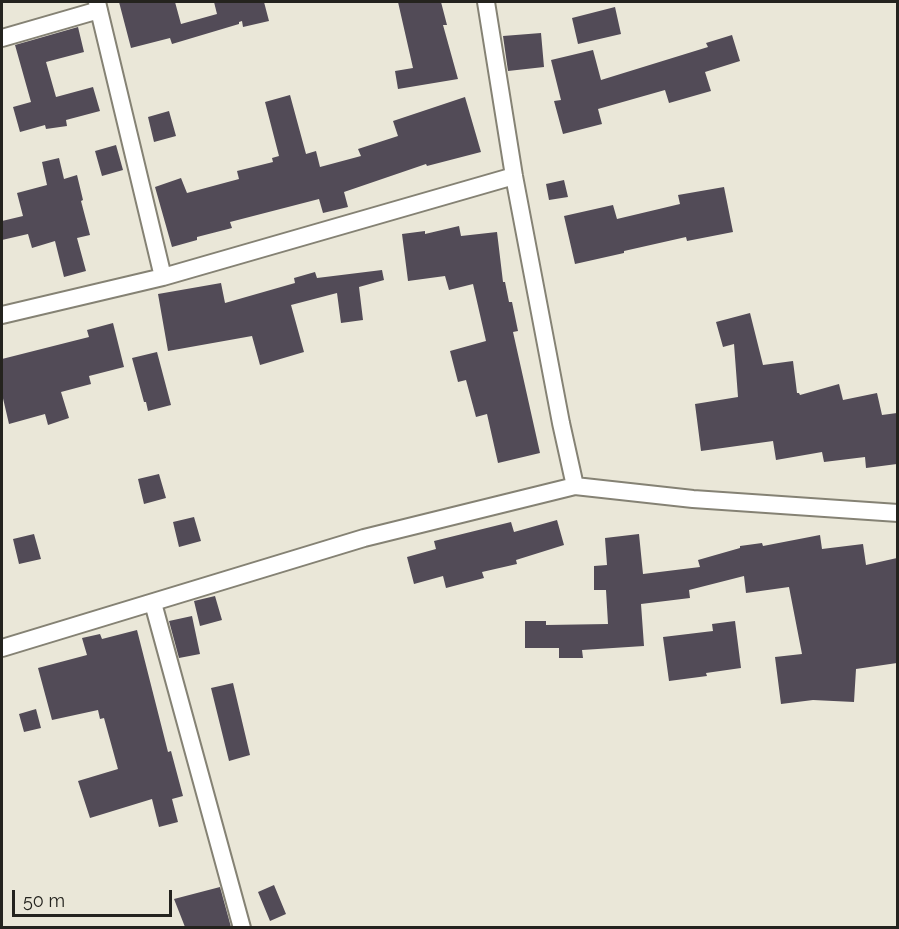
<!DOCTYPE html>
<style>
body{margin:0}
#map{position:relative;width:899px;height:929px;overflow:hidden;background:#eae7d8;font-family:Raleway,sans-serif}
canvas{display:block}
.frame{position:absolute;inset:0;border:3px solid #24231e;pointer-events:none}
.scale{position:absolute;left:12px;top:890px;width:160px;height:27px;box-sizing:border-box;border:3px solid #24231e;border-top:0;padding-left:8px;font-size:18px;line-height:21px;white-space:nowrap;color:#24231e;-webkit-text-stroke:4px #eae7d8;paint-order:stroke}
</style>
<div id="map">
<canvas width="899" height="929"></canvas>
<div class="frame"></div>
<div class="scale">50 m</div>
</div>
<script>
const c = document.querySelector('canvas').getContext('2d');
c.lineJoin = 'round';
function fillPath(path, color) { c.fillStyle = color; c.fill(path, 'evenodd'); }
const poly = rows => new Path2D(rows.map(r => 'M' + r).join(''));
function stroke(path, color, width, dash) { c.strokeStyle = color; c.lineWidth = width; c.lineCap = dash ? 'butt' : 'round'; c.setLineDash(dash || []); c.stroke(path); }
const building = poly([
 [119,2,175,2,181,24,217,14,214,2,264,2,269,21,243,27,242,21,239,22,239,24,172,44,170,38,131,48],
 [398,2,441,2,447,25,443,25,458,79,398,89,395,71,413,68],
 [615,7,621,34,578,44,572,18],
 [78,27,84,52,46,62,56,97,93,87,100,111,66,120,67,126,46,129,45,125,20,132,13,107,31,102,15,45],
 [541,33,544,67,508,71,503,36],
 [732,35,740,61,705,72,711,91,669,103,665,90,598,109,602,124,563,134,554,101,561,100,551,60,593,50,601,80,708,47,706,43],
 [290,95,306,154,316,151,320,167,361,156,358,149,398,136,393,121,465,97,481,152,427,166,426,164,344,192,348,207,323,213,319,199,230,222,232,228,197,237,197,240,172,247,155,187,181,178,187,193,239,179,237,171,273,162,272,158,279,156,265,102],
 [169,111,176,136,154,142,148,117],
 [116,145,123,170,102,176,95,151],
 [59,158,64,179,77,175,83,200,81,201,90,235,77,238,86,271,64,277,55,241,32,248,28,234,2,240,2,221,23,216,17,193,47,185,42,162],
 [564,180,568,197,549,200,546,184],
 [724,187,733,232,687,241,686,237,624,251,624,253,575,264,564,216,613,205,617,219,680,204,678,195],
 [459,226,461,236,497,232,503,282,505,282,509,302,512,302,518,331,513,332,540,453,498,463,487,414,476,417,466,380,458,382,450,351,486,341,473,284,449,290,445,276,408,281,402,234,425,231,425,234],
 [382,270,384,280,359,287,363,320,341,323,337,293,291,305,304,352,260,365,252,336,168,351,158,294,221,283,225,303,295,283,294,278,315,272,317,278],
 [750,313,763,365,793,361,797,393,799,393,800,395,839,384,843,400,877,393,882,415,897,413,897,464,866,468,865,457,824,462,822,452,776,460,773,441,701,451,695,404,738,397,734,344,723,347,716,322],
 [113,323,124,367,89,376,91,384,61,392,69,418,48,425,45,414,9,424,2,394,2,359,89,337,87,330],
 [157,352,171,405,148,411,146,402,144,402,132,358],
 [159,474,166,498,144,504,138,479],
 [194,517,201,541,179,547,173,522],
 [557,520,564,545,516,560,517,564,482,572,484,578,446,588,443,576,414,584,407,557,436,549,434,541,511,522,514,532],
 [34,534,41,559,19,564,13,539],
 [639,534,643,574,700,567,698,560,740,548,740,546,762,543,763,546,820,535,822,549,863,544,866,565,897,558,897,663,856,669,854,702,813,700,781,704,775,657,802,654,789,587,746,593,744,576,689,590,690,598,641,604,644,646,582,650,583,658,559,658,559,648,525,648,525,621,546,621,546,625,608,624,606,590,594,590,594,566,607,565,605,538],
 [215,596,222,620,200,626,194,601],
 [192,616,200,654,179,658,169,621],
 [735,621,741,668,706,673,707,676,669,681,663,637,713,631,712,624],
 [137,630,168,752,171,751,183,796,172,799,178,822,159,827,152,799,90,818,78,781,118,769,104,718,100,719,98,710,52,720,38,668,87,655,82,638,100,634,102,639],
 [233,683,250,755,229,761,211,688],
 [36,709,41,728,24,732,19,714],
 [274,885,286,914,270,921,258,892],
 [220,887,231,927,185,927,174,899]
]);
const street = poly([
 [97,2,163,277],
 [486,2,514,176,561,423,575,486,693,499,898,513],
 [2,38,99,10],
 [2,315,163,277,514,176],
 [153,603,242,928],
 [2,648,364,538,575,486]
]);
fillPath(building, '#524b57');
stroke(street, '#858274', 20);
stroke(street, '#fff', 16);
</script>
